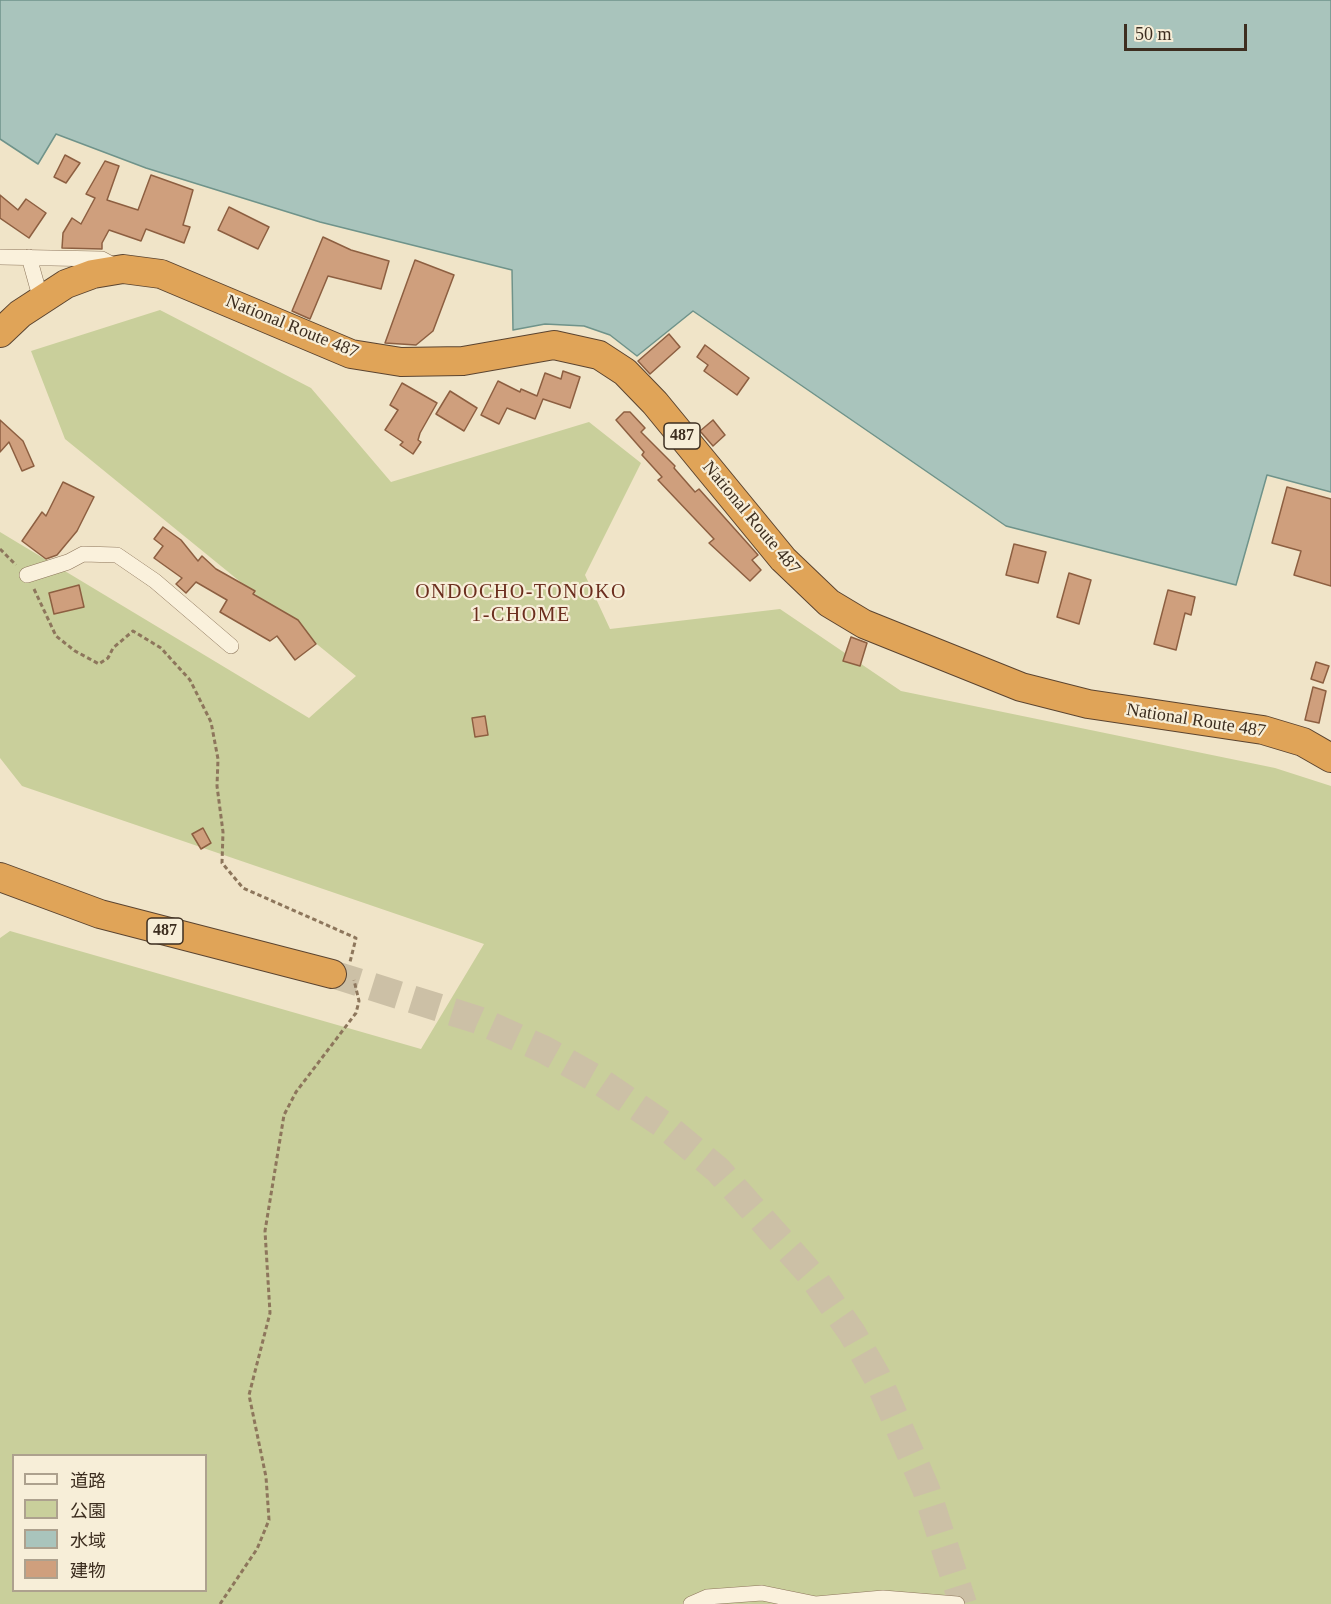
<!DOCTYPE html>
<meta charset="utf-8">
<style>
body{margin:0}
#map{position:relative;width:1331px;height:1604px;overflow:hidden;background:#f0e4c8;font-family:"Times New Roman","Noto Sans JP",serif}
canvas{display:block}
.legend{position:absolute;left:12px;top:1454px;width:195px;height:138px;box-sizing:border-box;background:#f7eed8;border:2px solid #ada18e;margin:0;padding:8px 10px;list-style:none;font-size:18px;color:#3d2e20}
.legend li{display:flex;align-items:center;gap:12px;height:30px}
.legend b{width:30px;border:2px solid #ada18e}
.scale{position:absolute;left:1124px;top:24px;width:123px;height:27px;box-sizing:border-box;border:3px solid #3d2e20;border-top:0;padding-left:8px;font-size:18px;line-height:21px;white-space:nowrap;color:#3d2e20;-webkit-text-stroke:4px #f7eed8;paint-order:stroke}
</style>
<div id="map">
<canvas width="1331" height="1604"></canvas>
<ul class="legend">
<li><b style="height:8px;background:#faf1dc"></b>道路</li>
<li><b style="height:16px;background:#c9cf9b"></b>公園</li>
<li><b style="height:16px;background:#a9c4bc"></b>水域</li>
<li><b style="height:16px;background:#cf9f7d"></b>建物</li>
</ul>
<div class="scale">50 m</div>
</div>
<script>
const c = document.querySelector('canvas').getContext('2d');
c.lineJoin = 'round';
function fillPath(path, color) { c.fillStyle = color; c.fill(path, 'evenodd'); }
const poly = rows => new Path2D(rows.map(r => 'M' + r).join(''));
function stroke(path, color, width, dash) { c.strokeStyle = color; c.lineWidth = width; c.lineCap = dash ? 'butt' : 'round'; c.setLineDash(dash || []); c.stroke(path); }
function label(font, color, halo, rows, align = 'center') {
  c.font = font + ' "Times New Roman",serif'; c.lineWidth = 4.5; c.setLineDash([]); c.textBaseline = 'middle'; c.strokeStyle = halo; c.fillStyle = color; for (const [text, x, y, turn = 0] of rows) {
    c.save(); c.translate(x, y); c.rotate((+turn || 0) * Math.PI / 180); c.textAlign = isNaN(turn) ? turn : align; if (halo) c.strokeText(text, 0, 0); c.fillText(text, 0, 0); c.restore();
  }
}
const green = poly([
 [160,310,311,388,391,482,589,422,641,463,585,575,610,629,780,609,901,691,1275,768,1331,786,1331,1604,0,1604,0,938,10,931,421,1049,484,944,22,786,0,758,0,532,309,718,356,676,65,439,31,351],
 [14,1456,206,1456,206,1590,14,1590]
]);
const water = poly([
 [0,0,1331,0,1331,492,1267,475,1236,585,1006,526,693,311,637,356,610,335,584,326,545,324,513,330,512,270,320,222,146,168,56,134,38,164,0,139,0,0]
]);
const building = poly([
 [65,155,80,163,66,183,54,177,65,155],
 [105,161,119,166,107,200,138,210,151,175,193,190,183,225,190,227,184,243,146,229,141,241,109,230,102,243,102,249,62,248,63,233,72,218,81,224,95,198,86,194,105,161],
 [0,195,18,210,26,199,46,213,29,238,0,218,0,195],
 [229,207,269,227,258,249,218,230,229,207],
 [323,237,351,250,389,261,381,289,328,276,310,319,292,311,323,237],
 [415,260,454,275,433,331,416,345,385,343,415,260],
 [669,334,680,347,650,374,638,361,669,334],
 [705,345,749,378,737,395,704,371,708,365,697,357,705,345],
 [563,371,580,377,570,408,543,399,535,419,507,408,499,424,481,415,498,381,520,392,521,389,537,396,545,373,561,379,563,371],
 [402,383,437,403,420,433,418,440,421,442,413,454,400,445,403,442,385,430,398,410,390,405,402,383],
 [450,391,477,408,464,431,436,414,450,391],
 [624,412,630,412,645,428,641,432,675,466,674,468,695,492,699,489,758,555,752,560,761,570,750,581,709,543,714,539,658,480,662,477,642,455,644,452,616,420,624,412],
 [0,420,23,441,34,466,22,471,9,442,0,452,0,420],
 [713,420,725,435,713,446,700,431,713,420],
 [63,482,94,497,77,531,57,555,46,559,22,541,42,512,46,516,63,482],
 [1287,487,1331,499,1331,586,1294,575,1301,551,1272,543,1287,487],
 [163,527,181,540,198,561,202,556,216,569,255,591,253,594,298,620,316,644,295,660,277,636,270,641,220,612,227,600,196,582,186,593,176,584,182,578,154,558,163,546,154,539,163,527],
 [1014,544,1046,552,1038,583,1006,575,1014,544],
 [1069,573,1091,580,1079,624,1057,617,1069,573],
 [79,585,84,607,54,614,49,593,79,585],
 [1168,590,1195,597,1191,615,1185,613,1176,650,1154,644,1168,590],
 [851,637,867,643,860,666,843,661,851,637],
 [1316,662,1329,666,1323,683,1311,679,1316,662],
 [1313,687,1326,691,1319,723,1305,720,1313,687],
 [485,716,488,735,475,737,472,718,485,716],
 [203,828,211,843,201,849,192,834,203,828]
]);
const highwayTunnel = poly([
 [332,974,478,1020,543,1049,595,1078,664,1125,718,1170,813,1277,852,1333,877,1377,926,1489,963,1604]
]);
const path = poly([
 [0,549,16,565],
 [34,589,56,636,75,651,99,664,108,658,113,648,133,631,161,648,190,680,211,722,218,759,217,786,223,832,222,863,243,888,356,938,350,962],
 [220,1604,257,1549,269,1520,266,1477,249,1395,270,1313,265,1231,284,1115,296,1092,356,1013,359,1001,354,980]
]);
const street = poly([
 [0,257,102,259,115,266],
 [29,257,41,300],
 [27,575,68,562,83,554,117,555,155,581,231,646],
 [691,1604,707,1597,762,1593,816,1604,883,1598,957,1604]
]);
const highway = poly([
 [0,333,20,314,66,284,93,274,123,269,161,274,351,354,401,362,463,361,554,345,599,355,625,372,655,403,783,559,829,603,864,624,1021,687,1088,704,1263,730,1303,742,1331,758],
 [0,877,100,914,332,974]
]);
const shields = [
 [682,436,36],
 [165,931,36]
];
const shieldNames = [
 ["487",682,436],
 ["487",165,931]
];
const streetNames = [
 ["National Route 487",292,327,22],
 ["National Route 487",751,518,50],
 ["National Route 487",1196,721,9]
];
const neighbourhoodNames = [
 ["ONDOCHO-TONOKO",521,593],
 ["1-CHOME",521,616]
];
fillPath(green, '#c9cf9b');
fillPath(water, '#a9c4bc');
stroke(water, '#6f938a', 1.5);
fillPath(building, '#cf9f7d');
stroke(building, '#8d5f41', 1.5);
stroke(highwayTunnel, '#ccc0a6', 28, [28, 14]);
stroke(street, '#8d765c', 16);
stroke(highway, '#5b4430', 30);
stroke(path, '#8d765c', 3, [4.5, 3]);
stroke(street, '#faf1dc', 15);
stroke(highway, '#e0a458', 28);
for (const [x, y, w] of shields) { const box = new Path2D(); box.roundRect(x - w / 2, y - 13, w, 26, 4.5); c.fillStyle = '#f7eed8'; c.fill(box); stroke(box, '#3d2e20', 1.5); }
label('bold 16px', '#3d2e20', null, shieldNames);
label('18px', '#3d2e20', '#f7eed8', streetNames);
c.letterSpacing = '1.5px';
label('20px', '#6b2e1e', '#f7eed8', neighbourhoodNames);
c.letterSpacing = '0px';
</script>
